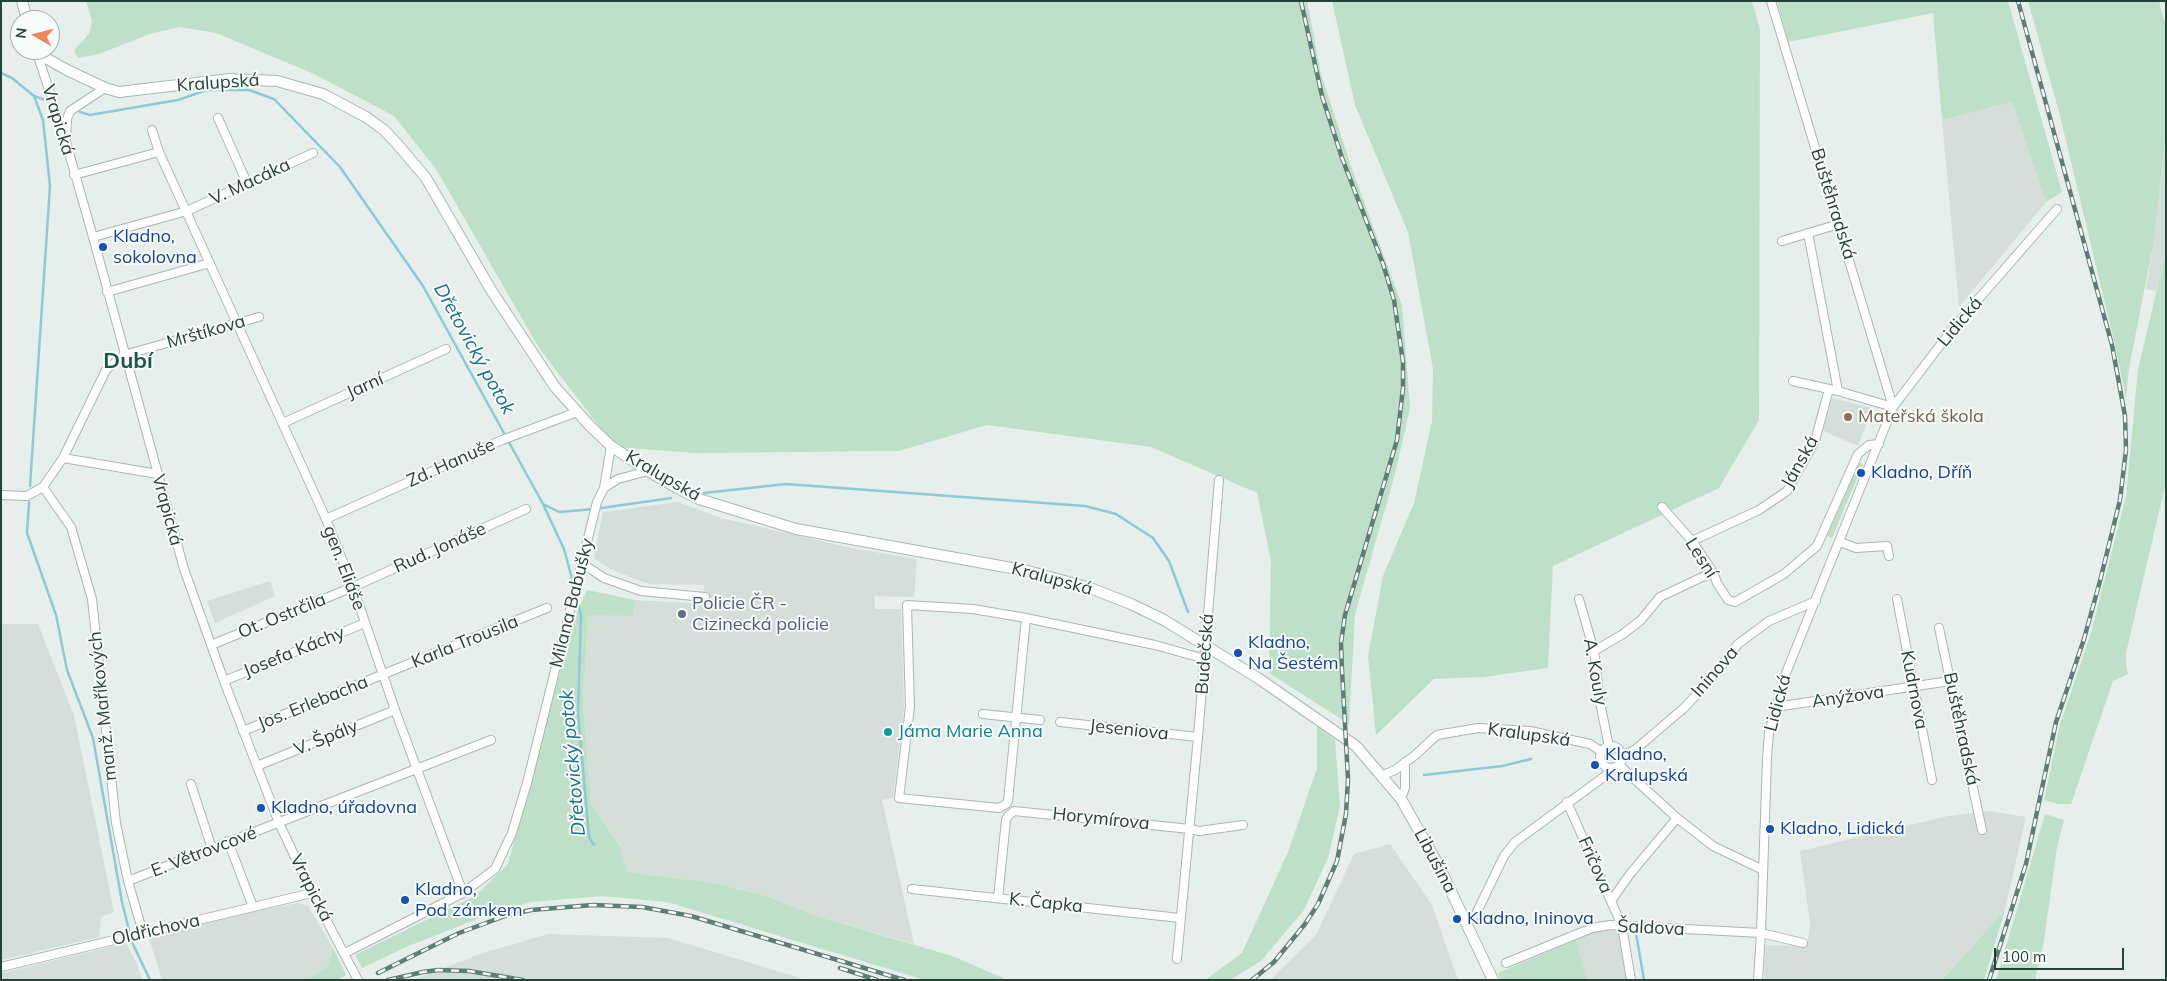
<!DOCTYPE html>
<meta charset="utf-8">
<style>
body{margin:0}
#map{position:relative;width:2167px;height:981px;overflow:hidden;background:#e6efeb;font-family:Mulish,sans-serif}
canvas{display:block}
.frame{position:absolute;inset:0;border:2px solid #24423a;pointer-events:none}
.north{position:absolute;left:10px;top:10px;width:50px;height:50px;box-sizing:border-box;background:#f7fbf9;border:1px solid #a3b1ad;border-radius:50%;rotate:278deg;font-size:14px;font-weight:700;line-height:20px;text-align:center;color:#24423a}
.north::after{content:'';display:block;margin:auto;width:18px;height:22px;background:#f4845f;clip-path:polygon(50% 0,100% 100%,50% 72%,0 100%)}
.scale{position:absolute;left:1994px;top:948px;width:130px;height:22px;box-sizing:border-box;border:2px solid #24423a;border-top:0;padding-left:6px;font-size:15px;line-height:18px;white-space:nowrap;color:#24423a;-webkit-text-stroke:4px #f7fbf9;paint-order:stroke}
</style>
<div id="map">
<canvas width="2167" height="981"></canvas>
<div class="frame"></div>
<div class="north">N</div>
<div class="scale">100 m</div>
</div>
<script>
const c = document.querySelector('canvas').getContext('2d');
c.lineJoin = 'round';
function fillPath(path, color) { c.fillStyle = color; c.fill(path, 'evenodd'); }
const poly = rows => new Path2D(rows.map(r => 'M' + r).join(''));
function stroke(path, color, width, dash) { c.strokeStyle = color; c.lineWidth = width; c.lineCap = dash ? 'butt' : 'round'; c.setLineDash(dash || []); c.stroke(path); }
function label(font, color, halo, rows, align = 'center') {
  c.font = font + ' Mulish,sans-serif'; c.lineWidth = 4; c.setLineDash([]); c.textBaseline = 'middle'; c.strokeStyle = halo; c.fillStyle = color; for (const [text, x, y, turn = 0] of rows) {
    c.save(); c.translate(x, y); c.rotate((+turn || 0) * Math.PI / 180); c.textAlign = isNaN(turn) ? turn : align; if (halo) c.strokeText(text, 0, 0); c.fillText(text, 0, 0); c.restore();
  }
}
const built = poly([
 [2012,102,2046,202,1959,307,1942,120],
 [2166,130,2166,251,2156,291,2146,289,2154,241],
 [1832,398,1872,408,1858,446,1823,431],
 [678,502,721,518,851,548,917,559,914,597,874,596,875,609,901,609,904,708,893,798,882,800,914,944,817,916,766,896,715,883,626,872,619,843,591,804,583,703,588,614,632,616,635,600,703,604,704,585,649,584,612,570,594,558,603,512],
 [270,581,275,596,215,623,207,601],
 [1,624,38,624,74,715,114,912,101,917,99,937,1,960],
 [1990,811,2026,817,2005,910,1942,980,1764,980,1766,945,1807,946,1810,924,1800,851,1948,816],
 [1390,844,1432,905,1458,980,1270,980,1316,935,1354,854],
 [298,903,308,906,333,948,328,966,307,980,162,980,149,938,250,912],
 [1621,929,1629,980,1587,980,1575,938,1592,932],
 [548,934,668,938,807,980,413,980,480,954],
 [126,943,138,966,142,980,1,980,1,973]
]);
const green = poly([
 [86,1,1307,1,1321,74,1352,169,1402,305,1410,408,1395,474,1355,614,1349,724,1269,673,1271,561,1257,493,1151,447,987,425,899,451,695,453,615,447,539,348,436,169,394,116,314,74,216,33,179,27,150,34,99,54,78,58,74,50,89,34,92,21],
 [1332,1,1752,1,1760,29,1759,420,1719,488,1553,566,1548,668,1484,677,1434,679,1376,735,1368,656,1383,576,1414,503,1432,421,1433,369,1408,232,1355,105],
 [1777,1,2008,1,2062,192,2046,202,2012,102,1942,120,1933,13,1788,42],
 [2028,1,2159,1,2166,28,2166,130,2154,241,2129,368,2126,399,2114,341,2060,116],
 [2166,251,2166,482,2126,653,2126,666,2128,674,2113,681,2071,804,2058,804,2044,800,2060,724,2091,633,2126,496,2138,369],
 [1859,462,1863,464,1832,538,1827,536],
 [587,590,635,600,633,616,588,615,583,703,591,804,619,844,627,872,715,883,766,896,817,916,955,957,1007,980,925,980,667,902,603,896,531,902,480,918,406,947,362,968,355,955,475,896,508,864,575,617],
 [1317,726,1335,740,1340,806,1328,858,1304,910,1261,961,1230,980,1205,980,1242,953,1288,852,1317,768],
 [2045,814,2064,820,2057,847,2044,941,2035,980,1996,980],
 [2005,910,1984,980,1942,980],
 [1576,940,1587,980,1501,980,1498,973],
 [333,948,346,975,337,980,307,980,328,966]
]);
const stream = poly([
 [1,73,12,78,34,96,45,100],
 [80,112,90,115,178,100,207,90,249,90,274,99,340,167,423,286,543,504,564,549,574,586],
 [30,486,50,186,43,120,34,96],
 [704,493,786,484,1085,506,1116,514,1153,538,1169,561,1188,612],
 [29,502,27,533,56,615,67,670,93,738,122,902,132,942,150,980],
 [543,504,559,512,595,509,671,498],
 [576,597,581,615,578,713,589,837,594,845],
 [1424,775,1502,766,1531,759],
 [1636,933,1644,980]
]);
const minor = poly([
 [1771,1,1893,407],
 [37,53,66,142,93,237,184,569,224,681,279,823,312,893,358,980],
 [218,118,247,183],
 [152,130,159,152,326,519,353,587,395,710,463,893],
 [66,138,67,119,70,111,105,88],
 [74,175,159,152],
 [1808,233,1838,391],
 [93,237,187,211,313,153],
 [1782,241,1839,224],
 [107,292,210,263],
 [1793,381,1838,391,1893,407],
 [283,423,446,349],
 [63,458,158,474],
 [43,487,71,527,92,599,116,823,128,881,143,933],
 [604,488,611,446],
 [1,495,27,496,43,487,63,458,106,370,124,355,259,317],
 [1662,507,1692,541,1713,572,1717,583,1728,600,1735,602,1784,574,1817,546,1858,454,1869,445,1879,444],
 [326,519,502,440,577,412],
 [1692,541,1759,510,1787,491,1815,441,1829,389],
 [1840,542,1856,548,1887,546,1889,556],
 [583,564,604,578,641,591,705,597],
 [1579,599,1594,651,1600,702,1609,747],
 [1897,599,1932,780],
 [1026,618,1008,801,1006,804,999,808,899,798,910,707,907,605,973,609,1026,618,1155,645,1205,659],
 [1939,628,1982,830],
 [211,645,353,587,526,509],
 [1594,651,1623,634,1641,620,1660,597,1713,572],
 [224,681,365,623],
 [1775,707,1950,681],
 [983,714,1040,720],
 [1060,722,1198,737],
 [243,731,547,608],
 '1600 757a11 11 0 1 1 22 0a11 11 0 1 1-22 0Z',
 [1622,756,1636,749,1685,707,1717,672,1738,644,1769,621,1816,601],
 [1619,765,1677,818,1713,846,1763,870],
 [257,766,395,710],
 [1381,776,1395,770,1414,756,1437,735,1478,728,1530,731,1590,744,1602,752],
 [191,784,212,849],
 [1401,799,1405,788,1405,762],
 [1567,802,1622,926,1631,980],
 [228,841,253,907],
 [128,881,491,740],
 [912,889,1180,918],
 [998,898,1006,820,1008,816,1014,811,1190,829,1199,831,1243,825],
 [1611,901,1630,874,1677,818],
 [1467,923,1476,914,1504,856,1515,842,1605,776,1611,768],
 [345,953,463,893,495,869,512,833,527,783,597,502,604,488,618,479,648,471],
 [1177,959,1198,737,1219,480],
 [1506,963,1592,928,1610,925,1761,933,1803,943],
 [1,967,312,893],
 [1758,980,1761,933,1767,759,1769,732,1786,673,1893,407,1954,327,2057,209]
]);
const secondary = poly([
 [22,1,27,20],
 [36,50,37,53,67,70,105,88,119,92,230,79,277,81,323,94,366,117,384,130,399,146,426,178,491,290,555,387,590,426,611,446,648,471,679,489,699,499,796,529,1028,571,1090,588,1131,604,1164,620,1258,678,1356,746,1401,799,1440,868,1493,980]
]);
const rail = poly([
 [840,968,877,980],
 [378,973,459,933,505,916,531,910,593,905,642,907,691,916,904,980],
 [388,980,423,972,438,970,469,971,523,980],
 [1252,980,1274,962,1305,924,1318,904,1337,861,1346,814,1348,779,1342,670,1341,643,1345,615,1397,440,1403,388,1403,362,1394,300,1383,264,1342,158,1322,96,1301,1],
 [1989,980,2026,864,2056,722,2084,639,2100,581,2120,500,2126,450,2125,416,2112,345,2018,1]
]);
const markers = [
 [103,247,5,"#1a4fb4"],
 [1848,417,5,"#8d6e63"],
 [1861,473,5,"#1a4fb4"],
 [682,614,5,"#5c6f8a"],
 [1238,653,5,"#1a4fb4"],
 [888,732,5,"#0f9aa8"],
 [1595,765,5,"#1a4fb4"],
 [261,808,5,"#1a4fb4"],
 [1770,829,5,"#1a4fb4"],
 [405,900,5,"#1a4fb4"],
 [1457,919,5,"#1a4fb4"]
];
const streetNames = [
 ["Kralupská",218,83,-4],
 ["Vrapická",58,120,73],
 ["V. Macáka",250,182,-25],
 ["Buštěhradská",1833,204,73],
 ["Lidická",1960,322,-50],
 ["Mrštíkova",206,332,-16],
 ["Jarní",365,386,-24],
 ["Jánská",1800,462,-61],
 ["Zd. Hanuše",451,463,-24],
 ["Kralupská",663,476,30],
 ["Vrapická",167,510,75],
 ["Rud. Jonáše",440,548,-24],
 ["Lesní",1701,558,57],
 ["gen. Eliáše",344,568,69],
 ["Kralupská",1052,579,15],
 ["Milana Babušky",572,603,-76],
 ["Ot. Ostrčila",282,616,-22],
 ["Karla Trousila",465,642,-22],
 ["Josefa Káchy",294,652,-22],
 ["Budečská",1205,654,-86],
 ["A. Kouly",1595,672,80],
 ["Ininova",1715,672,-49],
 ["Kudrnova",1914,690,79],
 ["Anýžova",1848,697,-8],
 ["Jos. Erlebacha",313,703,-22],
 ["Lidická",1778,703,-75],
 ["manž. Maříkových",103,706,-96],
 ["Buštěhradská",1961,729,78],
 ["Jeseniova",1129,730,6],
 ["Kralupská",1529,735,8],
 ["V. Špály",326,738,-22],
 ["Horymírova",1101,819,6],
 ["E. Větrovcové",204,852,-21],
 ["Libušina",1435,861,62],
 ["Fričova",1595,865,66],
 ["Vrapická",311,888,63],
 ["K. Čapka",1046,903,6],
 ["Šaldova",1651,928,3],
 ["Oldřichova",156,930,-13]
];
const transitNames = [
 ["Kladno,",113,237],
 ["sokolovna",113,258],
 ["Kladno, Dříň",1871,473],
 ["Kladno,",1248,643],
 ["Na Šestém",1248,664],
 ["Kladno,",1605,755],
 ["Kralupská",1605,776],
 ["Kladno, úřadovna",271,808],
 ["Kladno, Lidická",1780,829],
 ["Kladno,",415,890],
 ["Pod zámkem",415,911],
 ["Kladno, Ininova",1467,919]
];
const educationNames = [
 ["Mateřská škola",1858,417]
];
const serviceNames = [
 ["Policie ČR -",692,604],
 ["Cizinecká policie",692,625]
];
const cultureNames = [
 ["Jáma Marie Anna",898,732]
];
const waterNames = [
 ["Dřetovický potok",474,349,61],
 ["Dřetovický potok",573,763,-95]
];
const districtNames = [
 ["Dubí",128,361]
];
fillPath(built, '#d4dfda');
fillPath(green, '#bfe0c8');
stroke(stream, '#8ec9d4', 2.5);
stroke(minor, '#a8b8b2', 10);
stroke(secondary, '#a4bbb3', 12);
stroke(minor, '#fff', 8);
stroke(secondary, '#fff', 10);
stroke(rail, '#5f7d75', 4.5);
stroke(rail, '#f7fbf9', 2.5, [8]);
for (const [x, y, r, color] of markers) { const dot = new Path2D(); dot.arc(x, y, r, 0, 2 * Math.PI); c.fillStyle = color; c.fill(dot); stroke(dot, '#f7fbf9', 2); }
label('18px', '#24423a', '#f7fbf9', streetNames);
label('18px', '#164399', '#f7fbf9', transitNames, 'left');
label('18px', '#785e54', '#f7fbf9', educationNames, 'left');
label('18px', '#4e5e75', '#f7fbf9', serviceNames, 'left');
label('18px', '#0d838f', '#f7fbf9', cultureNames, 'left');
label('italic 19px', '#1c6f80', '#f7fbf9', waterNames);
label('bold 22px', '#1f5548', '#f7fbf9', districtNames);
</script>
